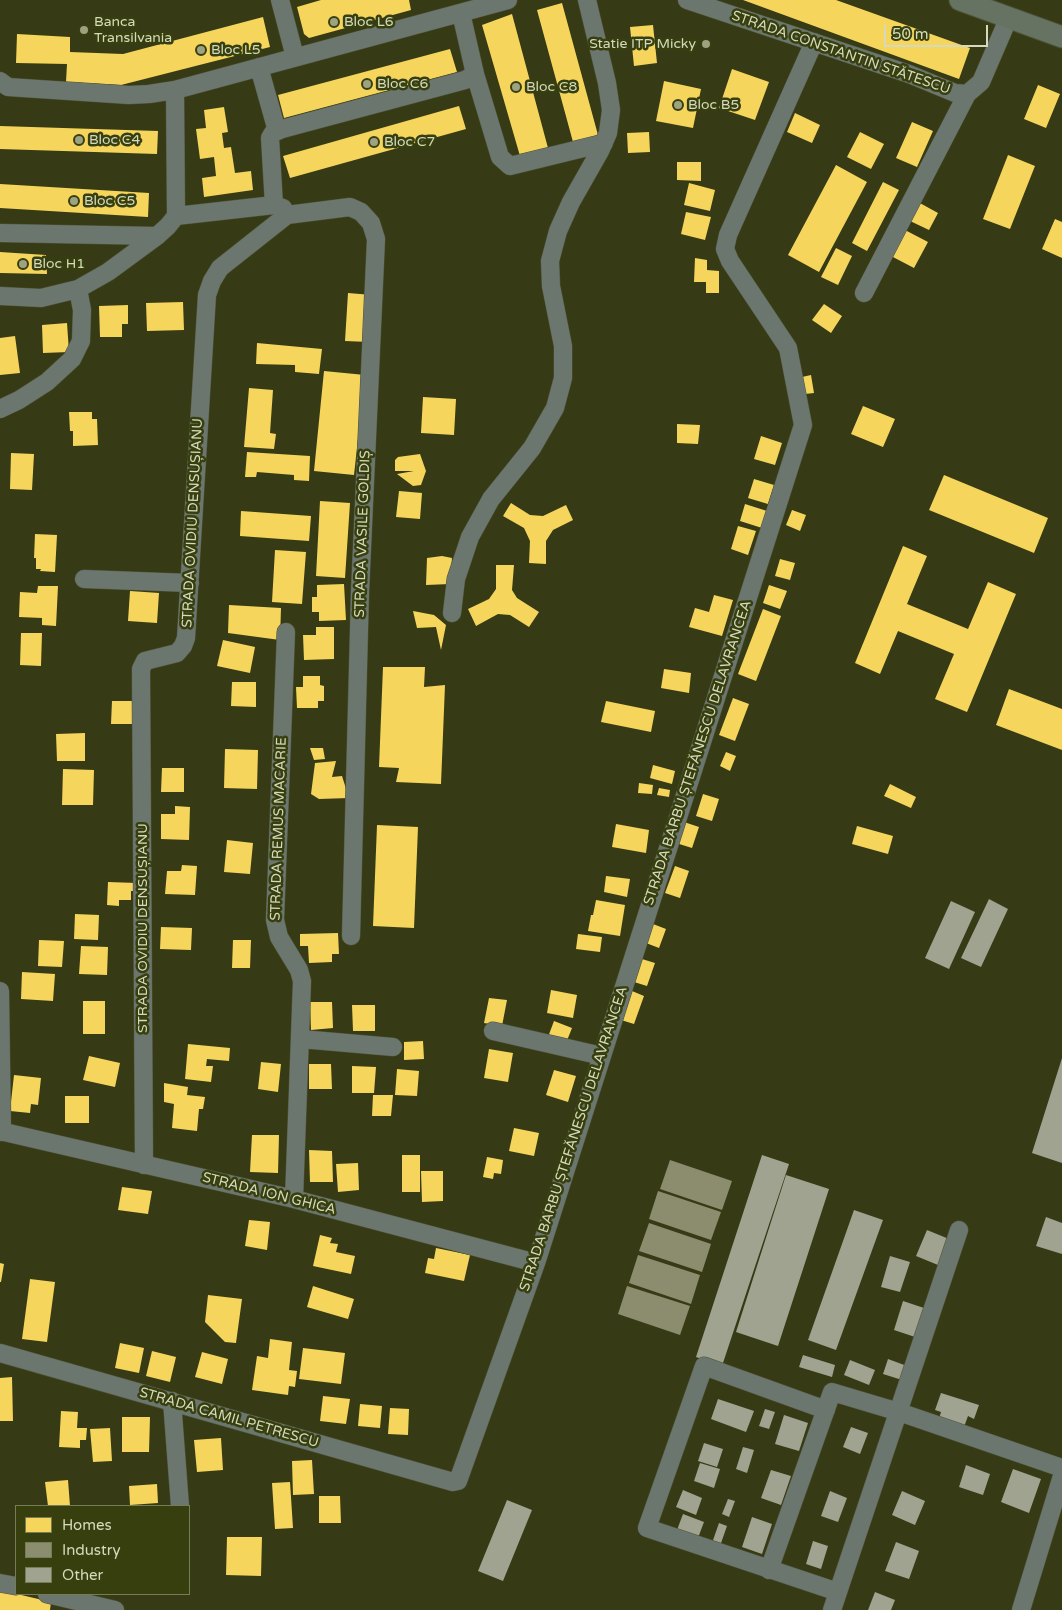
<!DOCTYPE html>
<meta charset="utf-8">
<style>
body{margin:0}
#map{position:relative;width:1062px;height:1610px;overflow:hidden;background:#363b16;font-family:"Varela Round",sans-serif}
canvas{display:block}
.legend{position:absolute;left:15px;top:1505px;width:175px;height:90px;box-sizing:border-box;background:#383f0f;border:1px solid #767d54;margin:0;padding:6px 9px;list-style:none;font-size:15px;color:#d4dabb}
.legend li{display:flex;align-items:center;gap:10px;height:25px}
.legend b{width:25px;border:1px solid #767d54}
.scale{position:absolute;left:884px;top:25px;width:104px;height:22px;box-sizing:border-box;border:2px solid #d4dabb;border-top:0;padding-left:6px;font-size:15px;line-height:18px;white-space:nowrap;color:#d4dabb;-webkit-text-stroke:4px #383f0f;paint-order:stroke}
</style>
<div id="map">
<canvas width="1062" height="1610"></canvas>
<ul class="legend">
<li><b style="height:14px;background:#f6d55c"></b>Homes</li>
<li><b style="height:14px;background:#8c8c6e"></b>Industry</li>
<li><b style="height:14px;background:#a0a390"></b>Other</li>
</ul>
<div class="scale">50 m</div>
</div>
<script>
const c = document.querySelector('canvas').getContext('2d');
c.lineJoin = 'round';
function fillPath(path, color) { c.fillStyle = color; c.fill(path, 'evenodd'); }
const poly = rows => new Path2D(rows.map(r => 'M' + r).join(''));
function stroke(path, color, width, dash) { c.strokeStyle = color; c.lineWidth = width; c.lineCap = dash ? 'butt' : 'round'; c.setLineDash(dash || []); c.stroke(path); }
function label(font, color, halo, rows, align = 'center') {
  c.font = font + ' "Varela Round",sans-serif'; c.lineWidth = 5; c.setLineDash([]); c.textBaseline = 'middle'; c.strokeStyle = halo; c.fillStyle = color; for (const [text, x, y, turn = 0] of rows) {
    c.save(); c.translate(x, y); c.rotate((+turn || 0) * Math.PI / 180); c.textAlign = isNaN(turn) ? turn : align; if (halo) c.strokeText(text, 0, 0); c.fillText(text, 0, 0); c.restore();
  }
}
const homes = poly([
 [321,0,409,0,411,10,309,38,304,34,297,7],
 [743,0,836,0,970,48,959,79],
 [562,3,598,135,573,142,537,10],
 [512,14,548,148,520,156,482,25],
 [263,17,270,47,121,85,66,82,67,64,16,63,17,34,70,37,70,52,123,54],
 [653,25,657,63,634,66,630,27],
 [450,49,457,72,284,118,278,95],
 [732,69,769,82,755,120,719,108],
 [664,81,701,89,693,128,656,121],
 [1038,85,1060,94,1046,128,1024,119],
 [459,106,466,129,290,178,283,156],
 [224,107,228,132,222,133,224,148,231,147,235,173,251,171,253,190,204,197,202,178,216,176,214,157,200,159,196,129,206,128,204,110],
 [795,113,820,125,812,143,787,132],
 [912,122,933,131,917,167,896,158],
 [0,126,158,131,157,154,0,149],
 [649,132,650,152,628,153,627,133],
 [860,132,884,144,871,169,847,157],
 [1008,155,1035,166,1010,229,983,219],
 [677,162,701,162,701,181,677,180],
 [836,165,867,182,819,272,788,255],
 [883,182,899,190,867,251,852,243],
 [689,183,715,190,710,211,684,205],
 [0,184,149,193,148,217,0,208],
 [918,202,938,213,929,230,908,220],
 [686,212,711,217,705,240,681,234],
 [1055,219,1062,222,1062,258,1042,249],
 [905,230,928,242,914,268,891,256],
 [836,248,852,256,838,285,821,277],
 [0,252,46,255,47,274,0,273],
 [695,258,707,260,707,270,719,271,719,293,706,293,706,282,694,282],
 [348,293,372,295,369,342,345,341],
 [183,302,184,330,147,331,146,303],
 [824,304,842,316,831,333,812,320],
 [128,305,128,324,122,324,122,337,100,337,99,306],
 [67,323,69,352,43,353,42,325],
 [15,336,20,373,0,375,0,338],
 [257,343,322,349,319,374,295,372,295,365,256,364],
 [324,371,365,375,354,475,314,471],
 [811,375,814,393,805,394,802,377],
 [249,388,273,390,270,433,276,434,274,449,244,447],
 [423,397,456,399,454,435,421,433],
 [863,406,895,419,883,447,851,434],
 [69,412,92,412,92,419,97,419,98,445,73,446,73,431,70,431],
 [677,424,700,425,698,444,677,443],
 [761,436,782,443,775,465,754,459],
 [247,452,310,456,309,481,294,480,294,475,257,472,256,477,245,477],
 [11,453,34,454,32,490,10,489],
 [420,454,426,471,421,485,413,486,397,474,414,471,395,471,395,460,398,457],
 [944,475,1048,518,1034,553,929,510],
 [754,479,774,485,768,504,748,498],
 [399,491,422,493,420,519,396,517],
 [320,501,350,503,345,578,316,576],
 [511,503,530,515,543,516,566,505,573,520,553,530,546,541,546,564,529,563,530,541,524,528,503,516],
 [745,504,767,511,762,528,740,521],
 [792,510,806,515,800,531,786,525],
 [241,511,311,516,309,541,240,536],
 [738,526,756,531,748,555,731,549],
 [35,534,57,535,55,572,40,571,41,569,36,569,36,558,34,558],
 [903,546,927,556,907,604,968,629,988,582,1016,594,967,712,935,699,954,654,898,631,880,674,855,663],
 [275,550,306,552,302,604,272,602],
 [442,556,452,558,450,584,426,585,427,558],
 [780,559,795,563,790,580,775,576],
 [496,565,514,565,512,590,517,598,539,612,529,627,510,615,498,614,476,626,468,609,489,599,496,589],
 [344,584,346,620,319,621,319,612,312,612,312,597,317,597,317,585],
 [769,585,787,591,780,609,763,603],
 [38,586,58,586,56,626,42,625,42,618,19,617,20,592,37,593],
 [130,591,159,593,157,623,128,621],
 [714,595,733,600,722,636,689,627,695,608,709,612],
 [229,605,281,608,280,640,228,633],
 [763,609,781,616,756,681,738,674],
 [413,611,434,615,446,625,441,650,436,627,417,628],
 [316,627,334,627,334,659,304,660,303,635,316,635],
 [21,633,42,633,41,666,20,665],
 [223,640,255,647,250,673,217,666],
 [383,667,425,667,424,687,445,685,441,784,396,782,399,768,379,767],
 [664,669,691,673,689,693,661,688],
 [303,676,320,676,320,685,324,686,324,701,318,701,318,708,297,708,296,687,303,687],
 [232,682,256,682,256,707,231,706],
 [1009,689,1062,709,1062,750,996,725],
 [733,698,749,704,735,741,719,735],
 [112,701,132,701,132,724,111,724],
 [606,701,655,711,651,732,601,722],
 [85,733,85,761,57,761,56,734],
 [310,748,323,748,325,759,314,760],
 [225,749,258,750,257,789,224,788],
 [726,752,736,756,730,771,720,766],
 [336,761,332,777,342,776,349,798,319,799,311,794,315,763],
 [653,765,675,771,672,784,650,778],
 [162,768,184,768,184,792,161,792],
 [63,769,94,770,93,805,62,805],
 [639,783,653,785,652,794,638,793],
 [890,784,916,797,911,808,884,796],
 [659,788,670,790,669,797,657,795],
 [703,794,719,799,712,821,696,816],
 [175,806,190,807,189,840,161,839,161,814,175,814],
 [684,822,699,827,692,848,676,843],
 [616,824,649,830,646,853,612,847],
 [377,825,418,827,414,928,373,926],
 [857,826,893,836,888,854,852,844],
 [227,840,253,843,250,874,224,872],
 [182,865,197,866,195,895,165,894,167,871,181,871],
 [675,866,689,871,680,898,665,893],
 [606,876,630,879,627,897,604,892],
 [108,882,137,883,137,891,131,891,131,900,119,900,119,906,107,905],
 [596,900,625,905,620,936,588,931,591,915,593,915],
 [75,914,99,915,98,940,74,939],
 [653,924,666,929,659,948,646,943],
 [161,927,192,928,191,950,160,949],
 [338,933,339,954,332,954,332,962,309,963,308,946,300,946,300,934],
 [578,934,602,937,600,952,576,949],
 [39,940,64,941,62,967,38,966],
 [233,940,251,940,250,968,232,968],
 [81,946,108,947,107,975,79,974],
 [642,959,655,963,647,986,634,982],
 [22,972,55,974,53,1001,21,999],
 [551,990,577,995,573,1018,547,1013],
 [632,991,644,996,634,1024,621,1020],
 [489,998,507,1000,502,1026,484,1023],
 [83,1001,105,1001,105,1034,83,1034],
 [310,1002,332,1002,333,1028,311,1030],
 [352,1005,375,1005,375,1031,353,1031],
 [554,1021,572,1028,566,1043,548,1037],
 [423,1041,424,1059,404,1060,404,1042],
 [188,1044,230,1048,229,1061,207,1059,206,1066,213,1066,211,1082,185,1079],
 [489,1049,513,1053,508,1082,484,1078],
 [89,1056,120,1063,115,1087,83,1080],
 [261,1062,281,1064,278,1092,258,1089],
 [309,1064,331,1064,332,1089,309,1089],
 [352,1066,376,1067,374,1093,352,1093],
 [397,1069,419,1071,417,1096,395,1095],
 [554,1070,576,1076,568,1102,546,1095],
 [14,1075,41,1078,38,1105,31,1104,30,1113,10,1111],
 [164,1083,188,1087,187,1095,205,1097,203,1109,199,1109,197,1131,172,1128,174,1104,164,1102],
 [373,1095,393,1095,391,1116,372,1116],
 [65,1096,89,1096,89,1123,65,1123],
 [514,1128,539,1133,534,1156,509,1151],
 [252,1135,279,1135,278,1173,250,1172],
 [309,1150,332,1151,333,1182,310,1182],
 [402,1155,420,1155,420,1192,402,1192],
 [487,1157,503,1160,501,1174,494,1173,493,1179,483,1177],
 [358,1163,359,1190,338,1192,336,1164],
 [421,1171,443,1171,443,1201,422,1202],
 [122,1187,152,1191,148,1214,118,1210],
 [249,1220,270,1222,267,1250,245,1246],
 [320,1235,332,1238,330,1243,338,1244,336,1252,355,1256,351,1274,313,1266],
 [436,1248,470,1255,464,1281,425,1273,428,1258,434,1259],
 [0,1263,4,1264,1,1282,0,1282],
 [30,1279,55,1282,47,1342,22,1339],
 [313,1286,354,1299,348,1319,307,1307],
 [208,1295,242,1299,236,1343,225,1342,205,1322],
 [270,1339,292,1342,289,1370,297,1371,295,1387,289,1386,288,1395,252,1390,257,1356,268,1358],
 [120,1343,144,1348,139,1373,115,1368],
 [303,1348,345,1353,341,1384,299,1379],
 [152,1351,176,1357,170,1382,146,1376],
 [202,1352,228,1359,222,1384,195,1377],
 [12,1377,13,1421,0,1421,0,1378],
 [323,1396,350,1399,346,1424,320,1421],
 [360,1404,382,1406,380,1428,358,1426],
 [390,1408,409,1409,408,1435,388,1434],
 [61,1411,78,1412,77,1428,87,1428,86,1440,80,1440,80,1448,59,1447],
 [122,1417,150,1417,149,1452,122,1452],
 [110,1428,112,1461,93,1462,90,1429],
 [221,1438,223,1470,197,1472,194,1440],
 [312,1460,314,1494,293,1495,292,1461],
 [68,1480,70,1506,48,1506,45,1482],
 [290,1482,293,1528,275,1529,272,1483],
 [157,1484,158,1503,130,1505,129,1486],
 [319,1496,340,1496,341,1523,319,1523],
 [227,1537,262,1537,261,1576,226,1575],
 [0,1590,51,1602,50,1610,0,1610]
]);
const industry = poly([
 [670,1160,732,1181,722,1210,660,1189],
 [658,1191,721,1212,711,1240,649,1219],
 [649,1223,711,1244,702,1272,639,1251],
 [638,1255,700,1275,691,1304,629,1283],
 [627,1286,690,1306,680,1335,618,1314]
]);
const building = poly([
 [989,899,1008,909,981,967,961,958],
 [951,901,975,912,949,969,925,958],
 [1062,1058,1062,1163,1032,1153],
 [762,1155,789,1164,722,1366,696,1357],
 [786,1175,829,1189,778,1346,736,1332],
 [854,1210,883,1220,836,1350,808,1340],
 [1046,1217,1062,1223,1062,1254,1036,1246],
 [927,1230,949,1239,938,1265,916,1256],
 [890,1256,910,1262,900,1292,881,1287],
 [903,1301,927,1309,918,1338,894,1330],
 [803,1355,835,1365,832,1377,799,1367],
 [888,1359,907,1366,902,1380,883,1374],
 [850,1360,875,1370,869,1385,844,1375],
 [941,1393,979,1405,974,1419,968,1416,964,1427,939,1419,941,1412,935,1410],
 [718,1399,754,1411,746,1432,711,1419],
 [765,1409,775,1412,769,1429,759,1426],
 [784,1415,808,1423,799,1451,775,1444],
 [851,1427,868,1433,860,1454,843,1447],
 [704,1443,723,1449,717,1467,698,1461],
 [743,1447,754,1450,747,1473,736,1469],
 [700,1463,720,1469,714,1488,694,1481],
 [966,1465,990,1474,983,1495,959,1487],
 [1013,1469,1041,1479,1029,1513,1001,1502],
 [771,1470,791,1476,781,1505,761,1498],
 [683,1490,702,1498,696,1515,676,1507],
 [830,1491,847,1498,838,1522,821,1516],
 [902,1491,925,1501,915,1525,892,1515],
 [728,1499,735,1501,729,1517,722,1514],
 [507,1500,532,1510,503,1581,478,1571],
 [683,1514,704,1522,698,1538,677,1530],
 [752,1517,772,1524,762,1554,742,1547],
 [719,1523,727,1526,720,1546,712,1543],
 [813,1541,828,1546,821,1569,806,1564],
 [896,1542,919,1551,909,1579,885,1571],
 [875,1592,895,1600,891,1610,868,1610]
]);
const minor = poly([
 [280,0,295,57],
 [687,0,909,74,955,93,967,94,981,82,1009,17],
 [259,67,277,131],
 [475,74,500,157,510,166,604,143],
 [0,81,8,87,129,95,149,94,175,90,508,0],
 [274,205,270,138,273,133,282,129,465,80,475,74,461,13],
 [176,216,274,205,283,208],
 [0,233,157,236],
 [864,293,967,94],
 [0,296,41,298,78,289,108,272,157,236,168,226,176,216,175,90],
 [0,409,19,400,47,382,72,359,81,341,82,310,78,289],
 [84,579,190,583],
 [452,613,456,579,470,537,491,499,532,448,555,408,563,378,563,346,551,286,550,261,558,231,571,202,600,151,608,133,611,110,607,83,587,0],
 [286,632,275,920,279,937,299,970,302,981,294,1199],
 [0,991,2,1132],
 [493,1031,602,1056],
 [301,1039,393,1047],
 [0,1131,294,1199,536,1263],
 [144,1165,141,669,145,661,177,653,183,646,186,638,207,295,212,281,220,268,287,215,350,207,361,212,371,223,376,239,360,592,351,936],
 [0,1353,453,1482,458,1481,536,1263,803,425,788,348,730,261,725,249,728,235,814,42],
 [172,1401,180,1506],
 [826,1410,704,1366,647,1528,838,1592],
 [769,1570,832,1392,899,1412,1062,1468],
 [0,1583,16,1586],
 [47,1594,115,1610],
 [832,1610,959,1230],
 [1021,1610,1062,1476]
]);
const major = poly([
 [960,0,1062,37]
]);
const markers = [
 [334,22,5,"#9da281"],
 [84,30,5,"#9da281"],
 [706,44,5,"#9da281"],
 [201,50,5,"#9da281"],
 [367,84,5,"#9da281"],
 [516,87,5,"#9da281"],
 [678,105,5,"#9da281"],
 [79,140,5,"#9da281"],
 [374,142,5,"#9da281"],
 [74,201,5,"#9da281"],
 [23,264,5,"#9da281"]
];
const poiNames = [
 ["Banca",94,22],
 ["Transilvania",94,38],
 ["Bloc L6",344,22],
 ["Statie ITP Micky",696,44,"right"],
 ["Bloc L5",211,50],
 ["Bloc C6",377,84],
 ["Bloc C8",526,87],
 ["Bloc B5",688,105],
 ["Bloc C4",89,140],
 ["Bloc C7",384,142],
 ["Bloc C5",84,201],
 ["Bloc H1",33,264]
];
const streetNames = [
 ["STRADA CONSTANTIN STĂTESCU",841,53,19],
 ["STRADA OVIDIU DENSUȘIANU",193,523,-87],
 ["STRADA VASILE GOLDIȘ",363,534,-88],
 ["STRADA BARBU ȘTEFĂNESCU DELAVRANCEA",698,753,-72],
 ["STRADA REMUS MACARIE",279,829,-88],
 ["STRADA OVIDIU DENSUȘIANU",143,928,-90],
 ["STRADA BARBU ȘTEFĂNESCU DELAVRANCEA",574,1139,-72],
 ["STRADA ION GHICA",269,1194,14],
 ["STRADA CAMIL PETRESCU",229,1418,16]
];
fillPath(homes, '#f6d55c');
fillPath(industry, '#8c8c6e');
fillPath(building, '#a0a390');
stroke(minor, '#505437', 19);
stroke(major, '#505437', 23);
stroke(minor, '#6b766e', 18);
stroke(major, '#667362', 21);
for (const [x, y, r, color] of markers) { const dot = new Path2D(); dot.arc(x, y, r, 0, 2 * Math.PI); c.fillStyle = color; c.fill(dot); stroke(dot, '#383f0f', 2); }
label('14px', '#d4dabb', '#383f0f', poiNames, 'left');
label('14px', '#d4dabb', '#383f0f', streetNames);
</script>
